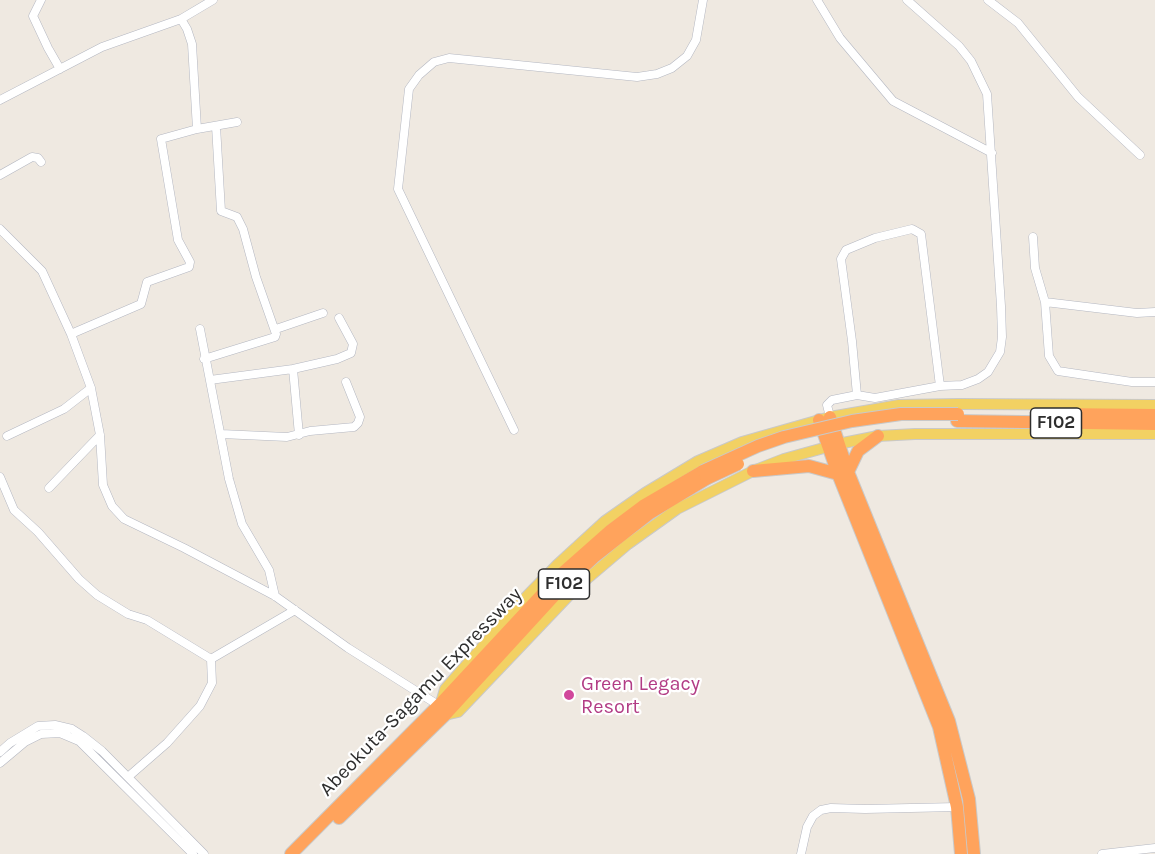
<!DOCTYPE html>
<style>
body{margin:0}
canvas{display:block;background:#efe9e1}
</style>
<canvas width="1155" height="854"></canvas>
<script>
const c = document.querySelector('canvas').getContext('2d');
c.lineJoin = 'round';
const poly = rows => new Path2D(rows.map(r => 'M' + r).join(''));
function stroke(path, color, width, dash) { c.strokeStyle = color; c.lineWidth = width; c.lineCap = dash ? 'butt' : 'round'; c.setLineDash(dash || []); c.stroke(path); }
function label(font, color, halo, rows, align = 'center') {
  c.font = font + ' Karla,sans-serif'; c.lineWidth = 4.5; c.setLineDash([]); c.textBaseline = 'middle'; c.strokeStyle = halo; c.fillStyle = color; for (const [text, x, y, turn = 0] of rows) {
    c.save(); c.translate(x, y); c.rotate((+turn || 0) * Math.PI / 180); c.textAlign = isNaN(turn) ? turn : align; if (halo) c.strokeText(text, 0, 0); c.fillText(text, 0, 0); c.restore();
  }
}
const minor = poly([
 [41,0,33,16,48,48,60,69],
 [817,0,840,38,893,101,992,153],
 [988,0,1018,23,1078,97,1140,155],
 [181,19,187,29,192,44,197,129,237,122],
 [0,100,102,47,181,19,213,0],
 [0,175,32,157,38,158,41,162],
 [0,229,42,271,71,334,91,388,100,435,103,485,112,506,124,519,184,548,275,596,348,648,435,703,441,703],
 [1033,237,1035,268,1045,302,1049,356,1058,371,1132,382,1155,382],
 [1045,302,1137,313,1155,312],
 [200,329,229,479,242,524,269,570,275,596],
 [276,329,323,313],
 [71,334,141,304,147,282,189,267,190,262,178,240,161,139,197,129],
 [204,359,275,337,276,334,256,277,243,229,237,217,221,211,216,126],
 [210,380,293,369],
 [857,395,852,341,841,259,846,250,875,238,912,229,921,234,940,386],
 [830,417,827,405,832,400,857,395,875,398,940,386,962,385,978,379,988,372,1000,352,1002,337,1001,306,987,94,971,61,959,46,907,0],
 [514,430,398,189,409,89,419,75,434,62,449,58,637,77,657,74,672,68,687,56,696,40,703,0],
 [221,434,287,437,310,431,354,427,358,423,360,417,346,382],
 [299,435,293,369,337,359,351,353,353,344,339,318],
 [7,436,64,409,91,388],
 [0,477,14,510,38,532,79,579,97,595,128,614,147,620,211,659,212,683,200,706,167,743,128,777],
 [49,488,100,435],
 [211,659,295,610],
 [0,752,10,743,38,726,55,725,72,729,83,736,102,751,204,854],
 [0,763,25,742,41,734,60,733,79,741,193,854],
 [801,854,807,827,813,816,821,810,831,808,865,809,957,807],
 [1102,854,1155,848]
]);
const major = poly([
 [441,703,445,689,526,597,557,565,605,521,645,493,698,461,742,442,830,417,899,405,958,404,1155,405],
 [445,715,458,712,575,589,628,544,677,509,753,471,784,459,838,444,878,436,915,434,1155,434]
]);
const highway = poly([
 [1051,414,1155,415],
 [830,417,848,472,949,721,969,799,974,854],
 [819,420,838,474,939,727,957,807,961,854],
 [957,421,1155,424],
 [753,471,809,466,838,474],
 [848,472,858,451,878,436],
 [339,818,445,715,565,584,594,557,650,513,706,479],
 [291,854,441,703,559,576,611,530,643,506,703,471]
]);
const highwayBridge = poly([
 [703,471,758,446,784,437,852,421,901,414,958,414],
 [706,479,738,464]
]);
const markers = [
 [569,695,6,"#d1479c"]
];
const shields = [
 [1056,423,51],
 [564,584,51]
];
const shieldNames = [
 ["F102",1056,423],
 ["F102",564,584]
];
const hotelNames = [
 ["Green Legacy",581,684],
 ["Resort",581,707]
];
const streetNames = [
 ["Abeokuta-Sagamu Expressway",421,692,-46]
];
stroke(minor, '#b4b7c1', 9);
stroke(major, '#c9c9c9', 12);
stroke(highway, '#c9c9c9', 14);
stroke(minor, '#fff', 8);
stroke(major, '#f2d163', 10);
stroke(highway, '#ffa35c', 12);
stroke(highwayBridge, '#c9c9c9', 14, []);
stroke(highwayBridge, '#ffa35c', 12);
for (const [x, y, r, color] of markers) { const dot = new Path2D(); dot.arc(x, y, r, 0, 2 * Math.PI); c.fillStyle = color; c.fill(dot); stroke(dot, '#fff', 2); }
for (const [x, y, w] of shields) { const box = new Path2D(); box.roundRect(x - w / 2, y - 15, w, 30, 4.5); c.fillStyle = '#fff'; c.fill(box); stroke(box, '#2e2e2e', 1.5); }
label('bold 18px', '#2e2e2e', null, shieldNames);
label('20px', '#b23c85', '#fff', hotelNames, 'left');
label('20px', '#2e2e2e', '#fff', streetNames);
</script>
